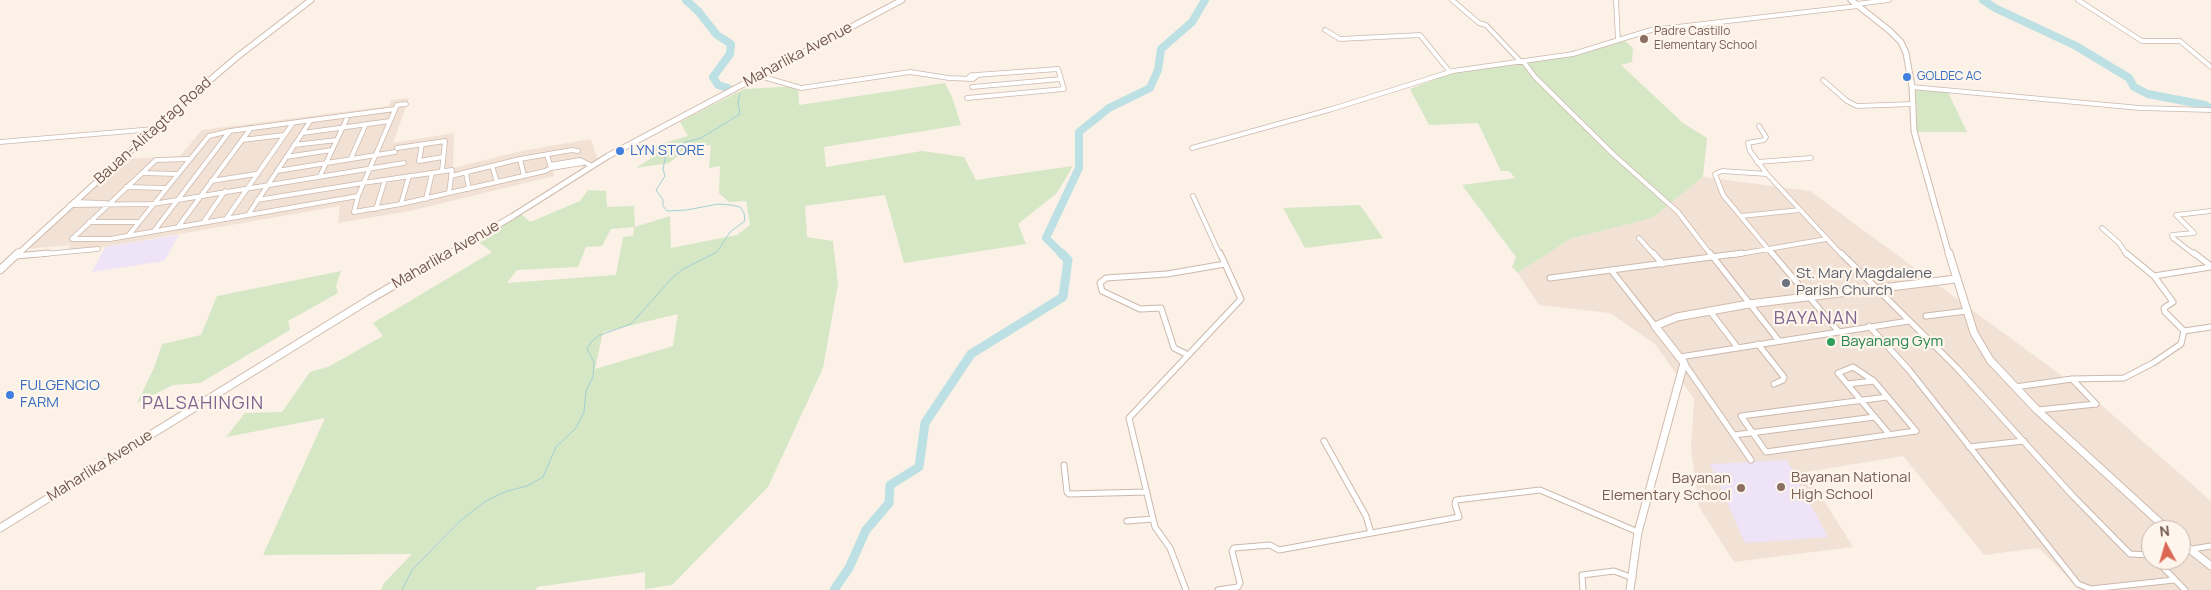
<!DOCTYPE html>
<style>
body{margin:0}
#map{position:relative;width:2211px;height:590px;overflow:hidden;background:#fbf1e6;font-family:Manrope,sans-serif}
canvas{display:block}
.north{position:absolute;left:2141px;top:520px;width:50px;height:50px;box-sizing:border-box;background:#fef5ec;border:1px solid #c6b6ac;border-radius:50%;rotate:354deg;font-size:14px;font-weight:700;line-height:20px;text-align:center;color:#72574d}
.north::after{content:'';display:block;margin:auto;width:18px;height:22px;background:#db6855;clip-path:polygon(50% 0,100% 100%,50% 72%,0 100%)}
</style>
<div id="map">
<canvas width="2211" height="590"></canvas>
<div class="north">N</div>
</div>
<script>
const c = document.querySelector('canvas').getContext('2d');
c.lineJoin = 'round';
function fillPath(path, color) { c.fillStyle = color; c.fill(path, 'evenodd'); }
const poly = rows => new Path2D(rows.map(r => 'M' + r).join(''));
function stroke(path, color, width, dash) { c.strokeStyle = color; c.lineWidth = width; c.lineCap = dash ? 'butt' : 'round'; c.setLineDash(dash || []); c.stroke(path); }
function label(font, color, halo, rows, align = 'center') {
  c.font = font + ' Manrope,sans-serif'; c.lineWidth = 4.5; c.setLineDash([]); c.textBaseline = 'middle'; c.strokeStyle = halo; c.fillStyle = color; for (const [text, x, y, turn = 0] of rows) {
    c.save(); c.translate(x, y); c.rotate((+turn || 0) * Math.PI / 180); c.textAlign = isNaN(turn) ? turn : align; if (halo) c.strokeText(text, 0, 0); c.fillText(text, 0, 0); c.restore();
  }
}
const residential = poly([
 [409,98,393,143,454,133,453,168,521,151,591,139,598,161,583,170,583,167,578,165,553,169,554,176,410,211,338,223,340,206,105,247,67,252,70,245,26,249,123,159,180,156,202,130,389,106,391,100],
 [1703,177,1810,191,2099,403,2211,501,2211,590,2080,590,2039,548,1984,555,1903,456,1806,472,1853,547,1734,562,1699,507,1691,449,1694,399,1655,344,1610,313,1539,305,1518,273,1570,239,1652,218],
 [2151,530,2181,530,2181,560,2151,560]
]);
const education = poly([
 [179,235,164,261,92,272,105,247],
 [1787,460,1828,537,1745,543,1710,464]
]);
const green = poly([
 [1625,41,1633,48,1632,62,1621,65,1683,123,1707,138,1703,177,1652,218,1570,239,1518,273,1512,267,1516,257,1462,185,1515,178,1509,171,1501,171,1478,123,1429,125,1410,89,1454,72,1573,56],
 [945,83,952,97,961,125,824,147,826,167,922,151,964,157,976,180,1073,166,1057,193,1018,224,1026,244,904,263,885,195,805,206,807,237,833,241,838,284,823,368,768,487,672,585,645,589,645,572,537,587,536,590,381,590,384,583,412,554,263,555,325,418,226,437,245,413,282,412,310,372,328,367,383,336,373,323,492,252,477,241,521,214,530,222,580,201,588,190,606,191,607,207,634,206,635,227,670,216,671,248,737,235,750,225,746,201,729,202,719,193,720,166,709,168,711,145,687,149,669,163,636,168,656,155,654,146,688,136,680,122,744,89,798,86,799,105],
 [634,227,633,236,623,237,616,275,507,283,517,270,578,267,586,247,602,246,611,229],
 [678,314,673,346,595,369,603,332],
 [1916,89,1948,92,1967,132,1917,132],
 [1360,205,1383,238,1305,248,1283,208],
 [341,271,336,286,338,293,288,321,290,330,200,383,173,385,137,403,154,368,162,344,201,335,217,296]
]);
const stream = poly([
 [402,590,412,570,461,520,486,501,507,491,527,486,543,477,556,447,576,428,584,412,586,391,593,377,594,362,587,349,592,341,600,335,631,324,672,278,683,269,717,252,730,232,745,221,744,213,740,207,731,205,718,204,687,210,667,211,663,206,663,200,656,190,665,176,663,169,666,154,683,143,701,138,740,114,738,102,740,94]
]);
const riverFar1 = poly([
 [686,0,698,11,717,35,731,44,730,54,713,77,718,85,728,88],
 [1983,0,1995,8,2076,46,2129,78,2134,87,2148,94,2205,105,2211,109],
 [1063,255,1046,238,1079,168,1079,132,1109,108,1150,88,1158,70,1161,49,1192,22,1205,0]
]);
const river = poly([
 [834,590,849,568,866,530,889,503,890,485,919,467,925,423,971,354,1063,297,1068,260,1061,253]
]);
const streetFar1 = poly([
 [1452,0,1479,23,1486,25,1520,61],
 [1616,0,1618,40],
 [2078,0,2142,41,2180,41,2211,67],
 [1856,4,1889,0],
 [1325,30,1340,39,1420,35,1450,72],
 [1523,61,1535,77,1613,154,1678,212,1711,255],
 [760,76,801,88,910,72,949,78,973,79,977,76,972,75,969,77],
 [1823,80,1847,101,1857,106,1913,104],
 [972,87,1061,79],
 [1912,87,2140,108,2211,110],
 [967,98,1064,89,1058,69,976,75],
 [406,104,397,105,358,196,354,212,401,204,545,171,551,168,547,155],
 [1759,126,1766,137,1764,140,1748,143,1750,151,1767,174,1842,255],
 [303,133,390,121],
 [242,140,284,135],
 [0,142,154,129],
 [422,144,419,161,443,157],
 [294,145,337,140],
 [397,148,445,141,442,171],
 [1192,148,1332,109,1453,71,1573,54,1651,30,1858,6],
 [286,157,332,150],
 [351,158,366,124],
 [189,159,156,160,72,239,110,239,358,196],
 [520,159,524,176],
 [1757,162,1811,158],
 [550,165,580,160,592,166],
 [492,166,497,182],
 [551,168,583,163],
 [277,171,395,152],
 [142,173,178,174],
 [466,173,469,189],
 [1767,174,1722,171,1715,174,1723,195,1773,255],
 [320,176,348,116],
 [451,176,520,159,572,150,578,151],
 [211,181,256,174],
 [363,183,452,170,449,193],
 [126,187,165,188],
 [1193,196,1220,255],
 [426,199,432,173],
 [257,200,363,183],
 [74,202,106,203],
 [401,204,409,176],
 [70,205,153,204,404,163],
 [376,209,385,180],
 [248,215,311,120],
 [1741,216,1800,210],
 [226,219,293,123],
 [89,222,139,222],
 [203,223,225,191],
 [178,227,251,128],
 [2102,228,2119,243,2127,255],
 [154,231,230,131],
 [128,236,209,136,230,131,395,109],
 [1639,238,1654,255],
 [33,255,98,249],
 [1734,255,1826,239],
 [2195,255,2173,238,2172,235,2194,233,2176,215,2211,211]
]);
const street = poly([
 [1653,253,1663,264],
 [1710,253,1779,341],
 [1772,253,1838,331],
 [1841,253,1957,368,2073,496,2130,554,2151,555],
 [2126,253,2154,276],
 [2194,253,2211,266],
 [16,256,48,253],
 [1611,270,1655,326],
 [1550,278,1742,253],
 [1709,310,1738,348],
 [1926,316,1967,311],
 [1869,326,1909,370,2078,584,2091,589,2174,580],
 [2184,331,2211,327],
 [1758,344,1784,377,1783,380,1774,384],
 [1188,355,1174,348,1161,308,1140,309,1102,291,1100,283,1106,278,1167,274,1225,264],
 [1680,357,1909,321],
 [1684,363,1751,460],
 [2072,379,2096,404],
 [1847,384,1874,381],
 [2015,387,2072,379,2124,378,2153,363,2181,344,2184,331,2165,312,2164,308,2173,302,2154,276,2211,267],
 [1887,397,1741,416,1766,452,1916,431],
 [2038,410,2096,404],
 [1889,434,1838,373,1853,367,1874,381,1916,431],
 [1734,435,1875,417],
 [1324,441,1366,516,1371,533],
 [1969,447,2024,441],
 [1064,465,1067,492,1069,494,1147,492],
 [1127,521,1153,519],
 [2181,551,2211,546],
 [2156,560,2185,590],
 [1186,590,1170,548,1155,527,1129,418,1241,299,1220,253],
 [1218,590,1238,587,1240,583,1232,551,1234,548,1270,545,1279,550,1459,517,1455,504,1456,500,1540,490,1638,532],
 [1583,590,1582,575,1614,571,1633,578]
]);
const secondaryFar1 = poly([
 [1851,0,1890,31,1901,42,1906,53,1912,87,1914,131,1949,255],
 [17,255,175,110,237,57,311,0],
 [447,255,513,216,608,156,902,0]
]);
const secondary = poly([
 [1949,253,1974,333,1990,360,2037,410,2168,530],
 [0,270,18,253],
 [0,528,370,299,449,253],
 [2181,542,2211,566],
 [1630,590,1638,532,1684,363,1655,326,1677,317,1749,304,1956,279]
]);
const markers = [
 [1644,39,5,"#8d6e63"],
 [1907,77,5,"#3f7fe0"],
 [620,151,5,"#3f7fe0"],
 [1786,283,5,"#6b7280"],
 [1831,342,5,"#2e9e5b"],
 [10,395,5,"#3f7fe0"],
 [1781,487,5,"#8d6e63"],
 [1741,488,5,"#8d6e63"]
];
const farEducationnames = [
 ["Padre Castillo",1654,32],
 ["Elementary School",1654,46]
];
const farShopnames = [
 ["GOLDEC AC",1917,77]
];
const streetNames = [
 ["Maharlika Avenue",798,55,-28],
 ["Bauan-Alitagtag Road",153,131,-42],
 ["Maharlika Avenue",446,255,-30],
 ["Maharlika Avenue",100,466,-32]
];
const shopNames = [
 ["LYN STORE",630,151],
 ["FULGENCIO",20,386],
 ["FARM",20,403]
];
const worshipNames = [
 ["St. Mary Magdalene",1796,274],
 ["Parish Church",1796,291]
];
const leisureNames = [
 ["Bayanang Gym",1841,342]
];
const educationNames = [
 ["Bayanan National",1791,478],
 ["High School",1791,495],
 ["Bayanan",1731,479,"right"],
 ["Elementary School",1731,496,"right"]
];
const quarterNames = [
 ["BAYANAN",1816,319],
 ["PALSAHINGIN",203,404]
];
fillPath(residential, '#f2e2d5');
fillPath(education, '#eee3f7');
fillPath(green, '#d6e7c6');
stroke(stream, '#a3d0d4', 1);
stroke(riverFar1, '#bce0e3', 8);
stroke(river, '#bce0e3', 9);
stroke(streetFar1, '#ccb8ad', 5.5);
stroke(street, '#ccb8ad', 7);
stroke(secondaryFar1, '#d0baae', 7);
stroke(secondary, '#d0baae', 9);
stroke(streetFar1, '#fff', 4);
stroke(street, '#fff', 5);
stroke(secondaryFar1, '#fff', 5);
stroke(secondary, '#fff', 7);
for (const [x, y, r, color] of markers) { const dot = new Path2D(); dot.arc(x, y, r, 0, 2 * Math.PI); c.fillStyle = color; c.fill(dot); stroke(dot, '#fef5ec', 2); }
label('12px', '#785e54', '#fef5ec', farEducationnames, 'left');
label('12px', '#366cbe', '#fef5ec', farShopnames, 'left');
label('15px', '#72574d', '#fef5ec', streetNames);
label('15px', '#366cbe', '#fef5ec', shopNames, 'left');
label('15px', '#5b616d', '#fef5ec', worshipNames, 'left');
label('15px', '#27864d', '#fef5ec', leisureNames, 'left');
label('15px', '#785e54', '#fef5ec', educationNames, 'left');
c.letterSpacing = '1px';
label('18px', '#7c658e', '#fef5ec', quarterNames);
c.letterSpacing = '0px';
</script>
